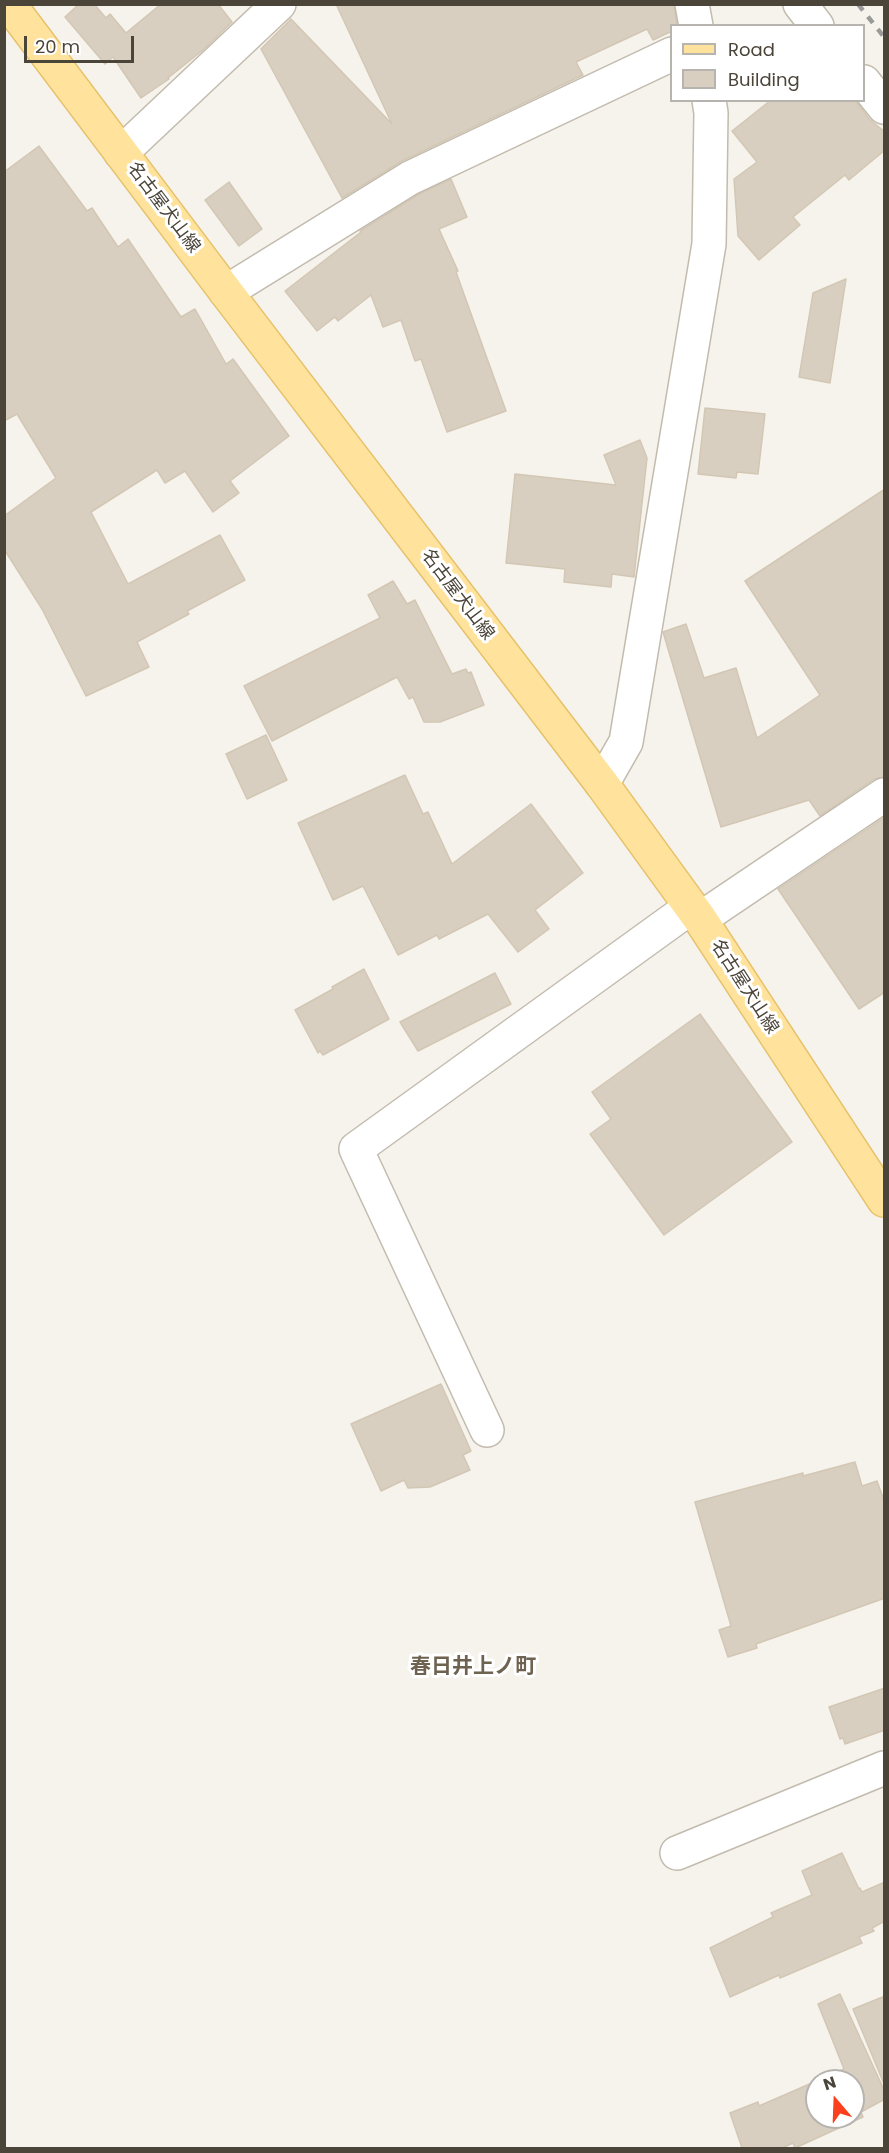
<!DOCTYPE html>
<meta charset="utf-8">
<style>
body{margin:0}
#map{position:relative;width:889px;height:2153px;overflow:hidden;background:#f6f3ec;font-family:Poppins,sans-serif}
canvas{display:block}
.frame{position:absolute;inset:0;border:6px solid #4b4439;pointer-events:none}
.legend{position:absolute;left:670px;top:24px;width:195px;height:78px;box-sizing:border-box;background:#fff;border:2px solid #b7b4b0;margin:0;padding:8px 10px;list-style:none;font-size:18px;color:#4b4439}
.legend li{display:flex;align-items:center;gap:12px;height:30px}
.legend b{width:30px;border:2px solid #b7b4b0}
.north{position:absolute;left:805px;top:2069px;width:60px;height:60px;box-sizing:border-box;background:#fff;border:2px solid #b7b4b0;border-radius:50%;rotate:341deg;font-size:16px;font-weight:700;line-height:24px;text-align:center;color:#4b4439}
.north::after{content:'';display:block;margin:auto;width:21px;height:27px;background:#fc3f1d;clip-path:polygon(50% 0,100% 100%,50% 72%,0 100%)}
.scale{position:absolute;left:24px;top:36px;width:110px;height:27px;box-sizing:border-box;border:3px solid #4b4439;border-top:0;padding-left:8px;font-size:18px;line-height:21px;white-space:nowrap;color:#4b4439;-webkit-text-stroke:4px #fff;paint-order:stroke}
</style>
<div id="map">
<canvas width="889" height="2153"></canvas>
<div class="frame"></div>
<ul class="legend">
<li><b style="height:8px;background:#ffe39c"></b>Road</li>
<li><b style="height:16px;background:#d8cfc1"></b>Building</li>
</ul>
<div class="north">N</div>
<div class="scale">20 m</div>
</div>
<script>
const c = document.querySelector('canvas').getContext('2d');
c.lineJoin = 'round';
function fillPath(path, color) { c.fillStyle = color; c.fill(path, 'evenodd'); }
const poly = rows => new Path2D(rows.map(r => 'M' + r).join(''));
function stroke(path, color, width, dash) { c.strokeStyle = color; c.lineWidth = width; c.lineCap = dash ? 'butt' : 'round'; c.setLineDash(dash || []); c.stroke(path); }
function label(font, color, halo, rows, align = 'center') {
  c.font = font + ' Poppins,"Noto Sans JP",sans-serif'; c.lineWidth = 6; c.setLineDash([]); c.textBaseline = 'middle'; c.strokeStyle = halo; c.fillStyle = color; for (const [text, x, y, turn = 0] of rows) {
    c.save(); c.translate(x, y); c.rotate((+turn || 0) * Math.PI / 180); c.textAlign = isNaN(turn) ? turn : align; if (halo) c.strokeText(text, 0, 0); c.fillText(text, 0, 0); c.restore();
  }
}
const building = poly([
 [79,4,94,4,106,18,110,14,126,33,161,4,218,4,232,22,203,50,168,78,169,79,141,98,113,57,105,64,65,17,79,4],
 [336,4,674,4,677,26,672,26,672,31,653,40,647,29,576,62,583,75,402,161,342,198,261,49,291,19,392,124,336,4],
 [771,100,855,100,869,119,885,132,885,150,849,180,845,175,793,217,800,225,759,260,738,236,734,179,757,162,732,131,771,100],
 [39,146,87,211,92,208,118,247,128,239,181,317,195,309,226,364,233,359,289,436,230,481,239,493,213,512,185,471,165,483,157,470,91,512,128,584,220,535,245,580,187,611,189,614,137,642,149,667,86,696,42,609,4,549,4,516,56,478,17,414,4,421,4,172,39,146],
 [451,179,467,217,439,229,458,271,456,272,506,411,447,432,421,359,415,361,401,320,383,327,371,295,338,321,335,317,317,331,285,291,361,232,360,231,419,194,451,179],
 [229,182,262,229,239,246,205,200,229,182],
 [846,279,830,383,799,377,813,293,846,279],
 [705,408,765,414,758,474,737,472,736,478,698,474,705,408],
 [640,440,647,458,634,577,612,574,611,587,564,582,565,569,506,563,515,474,616,485,604,455,640,440],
 [885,489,885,777,874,779,820,816,809,800,721,827,663,632,686,624,704,678,736,668,757,738,820,695,745,581,885,489],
 [393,581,407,604,415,600,452,674,466,669,468,673,471,672,484,705,440,722,424,722,413,697,409,699,397,677,272,741,244,686,380,618,368,595,393,581],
 [266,735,287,780,247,799,226,754,266,735],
 [405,775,423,814,428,812,452,864,531,804,583,873,535,910,549,929,518,952,488,914,439,939,437,935,398,955,363,886,333,900,298,823,405,775],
 [885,817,885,992,859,1009,778,889,885,817],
 [364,969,389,1019,323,1055,320,1051,318,1053,295,1010,333,989,332,987,364,969],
 [495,973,511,1004,418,1051,400,1022,495,973],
 [700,1014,792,1142,664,1235,590,1134,611,1119,592,1092,700,1014],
 [441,1384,471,1451,463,1455,470,1470,430,1487,408,1488,404,1480,381,1491,351,1424,441,1384],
 [855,1462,862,1486,877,1481,885,1503,885,1598,756,1644,757,1648,728,1657,719,1630,731,1626,695,1502,803,1473,803,1476,855,1462],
 [885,1688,885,1730,845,1744,843,1738,840,1739,829,1707,885,1688],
 [842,1853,859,1889,860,1888,862,1892,885,1882,885,1921,872,1928,874,1931,859,1937,862,1943,780,1978,779,1975,730,1997,710,1948,773,1917,771,1913,812,1895,802,1871,842,1853],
 [840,1994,885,2092,885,2099,861,2112,863,2117,795,2148,793,2143,782,2148,742,2148,730,2113,758,2102,759,2106,844,2069,818,2004,840,1994],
 [817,2081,853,2081,853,2117,817,2117,817,2081],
 [885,1996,885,2084,884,2084,853,2009,885,1996]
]);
const minor = poly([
 [692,4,696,26],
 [800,4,817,26],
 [864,82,884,107],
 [121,153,279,4],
 [226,292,410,178,672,54],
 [602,784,626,742,709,244,711,113,709,100],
 [700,919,884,795],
 [487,1430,356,1149,691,907],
 [677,1853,884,1768]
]);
const major = poly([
 [9,4,226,292,602,784,700,919,884,1200]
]);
const rail = poly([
 [858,4,884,37]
]);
const streetNames = [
 ["名古屋犬山線",163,208,53],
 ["名古屋犬山線",457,595,53],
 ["名古屋犬山線",744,987,57]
];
const quarterNames = [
 ["春日井上ノ町",473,1668]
];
fillPath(building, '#d8cfc1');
stroke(building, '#d3c7b4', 1.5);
stroke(minor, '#c2bbae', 36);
stroke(major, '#e6c16a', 36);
stroke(minor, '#fff', 33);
stroke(major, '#ffe39c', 33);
stroke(rail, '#9a9a9a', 4.5, [8, 8]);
label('18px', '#4b4439', '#fff', streetNames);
label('bold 21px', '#6e6250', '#fff', quarterNames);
</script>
